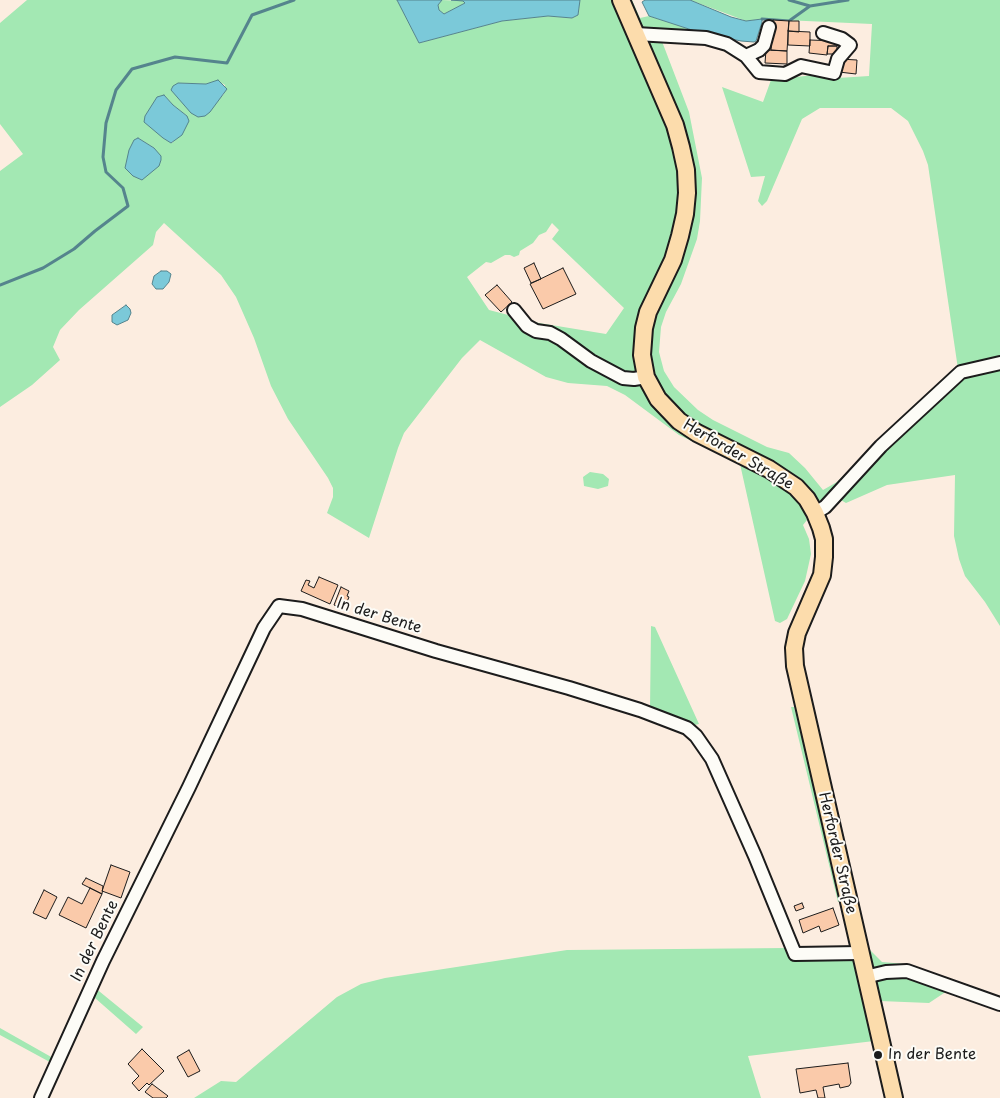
<!DOCTYPE html>
<meta charset="utf-8">
<style>
body{margin:0}
canvas{display:block;background:#fcede0}
</style>
<canvas width="1000" height="1098"></canvas>
<script>
const c = document.querySelector('canvas').getContext('2d');
c.lineJoin = 'round';
function fillPath(path, color) { c.fillStyle = color; c.fill(path, 'evenodd'); }
const poly = rows => new Path2D(rows.map(r => 'M' + r).join(''));
function stroke(path, color, width, dash) { c.strokeStyle = color; c.lineWidth = width; c.lineCap = dash ? 'butt' : 'round'; c.setLineDash(dash || []); c.stroke(path); }
function label(font, color, halo, rows, align = 'center') {
  c.font = font + ' "Playpen Sans",sans-serif'; c.lineWidth = 4; c.setLineDash([]); c.textBaseline = 'middle'; c.strokeStyle = halo; c.fillStyle = color; for (const [text, x, y, turn = 0] of rows) {
    c.save(); c.translate(x, y); c.rotate((+turn || 0) * Math.PI / 180); c.textAlign = isNaN(turn) ? turn : align; if (halo) c.strokeText(text, 0, 0); c.fillText(text, 0, 0); c.restore();
  }
}
const green = poly([
 [27,0,397,0,419,43,502,21,548,16,572,18,578,15,580,0,632,0,640,18,649,16,695,31,658,31,689,112,702,178,700,221,697,239,681,284,666,312,661,327,659,352,664,371,674,387,698,410,713,420,767,447,789,453,805,468,823,490,837,482,877,443,958,369,928,165,923,151,908,121,891,108,820,108,802,119,767,201,762,206,758,201,765,176,751,177,722,87,763,102,771,80,822,74,838,78,869,76,872,24,762,19,746,21,690,0,1000,0,1000,626,985,602,965,576,959,559,954,536,955,475,887,485,846,503,839,499,829,510,823,499,819,501,805,515,807,520,803,525,809,539,811,554,805,581,787,619,780,623,775,621,740,464,679,435,625,395,607,386,568,383,546,377,480,340,462,358,404,433,398,448,369,538,327,513,333,497,333,488,328,478,288,419,271,386,254,338,236,297,221,275,164,223,156,232,153,245,79,310,60,330,53,347,60,360,32,385,0,407,0,171,23,154,0,124,0,23],
 [218,81,225,85,224,94,220,98,178,83,206,84],
 [164,95,173,105,187,116,183,131,172,143,163,138],
 [138,138,154,148,142,180,134,176,125,168],
 [552,223,559,230,552,239,624,308,606,334,539,323,489,310,467,277,486,262,491,263,505,255,510,255,514,257,519,255,520,251,533,243,539,235,546,232],
 [442,0,463,1,465,3,444,14,439,10,438,5],
 [590,472,603,474,609,479,608,486,598,489,584,486,583,477],
 [651,626,655,627,699,724,690,726,650,710],
 [791,707,794,707,843,901,838,902],
 [865,945,882,962,905,964,1000,999,1000,1010,947,991,929,1003,880,1001,902,1098,887,1098,874,1041,748,1056,761,1098,194,1098,221,1081,236,1082,337,997,361,984,385,978,567,950,787,948,791,958,849,958,857,963],
 [94,987,143,1027,136,1034,95,998,91,998,59,1067,0,1035,0,1028,53,1058]
]);
const water = poly([
 [397,0,442,0,438,5,439,10,444,14,465,3,463,1,451,0,580,0,578,15,572,18,548,16,502,21,419,43,397,0],
 [645,0,690,0,731,17,746,21,762,19,762,22,756,41,754,42,741,41,695,31,649,16,642,2,645,0],
 [218,80,227,89,210,112,205,116,198,117,191,113,171,90,173,86,178,83,206,84,218,80],
 [164,95,173,105,187,116,189,121,182,135,171,143,163,138,144,122,145,116,157,97,164,95],
 [138,138,154,148,161,156,161,160,159,166,142,180,133,176,125,168,129,150,134,140,138,138],
 [161,271,167,271,171,274,169,282,163,289,156,289,152,284,154,276,161,271],
 [126,305,130,309,131,313,128,320,117,325,112,322,112,315,126,305]
]);
const stream = poly([
 [789,0,810,6,848,0],
 [762,19,789,21,810,6],
 [0,285,43,268,74,249,95,231,128,206,123,188,106,172,103,157,106,123,116,90,132,69,175,57,227,63,252,15,294,0]
]);
const building = poly([
 [773,20,789,21,787,51,771,50,773,20],
 [789,21,799,21,799,32,788,31,789,21],
 [788,31,810,32,810,46,788,45,788,31],
 [810,40,838,41,837,46,828,46,827,55,809,53,810,40],
 [828,46,837,46,837,54,827,54,828,46],
 [766,50,787,51,787,64,765,63,766,50],
 [840,59,857,60,856,74,839,72,840,59],
 [534,263,541,279,531,283,524,268,534,263],
 [563,268,576,294,543,309,530,284,563,268],
 [497,285,512,302,501,312,485,295,497,285],
 [319,577,338,585,330,604,301,591,306,580,310,581,308,585,314,588,319,577],
 [341,587,349,591,347,596,349,597,344,609,334,605,341,587],
 [111,865,130,872,121,898,102,891,111,865],
 [86,878,103,886,102,894,82,884,86,878],
 [90,888,102,894,86,928,59,915,68,897,82,904,90,888],
 [44,890,57,897,46,919,33,913,44,890],
 [802,903,804,908,796,911,794,906,802,903],
 [833,908,839,925,821,932,819,926,803,933,799,920,833,908],
 [142,1049,164,1071,149,1085,147,1083,139,1091,132,1083,139,1076,128,1064,142,1049],
 [189,1050,200,1071,188,1077,177,1057,189,1050],
 [848,1063,851,1083,849,1086,840,1088,839,1084,823,1087,825,1098,818,1098,816,1090,800,1093,796,1069,848,1063],
 [152,1084,168,1096,166,1098,153,1098,145,1092,152,1084]
]);
const minor = poly([
 [636,34,706,38,727,44,746,56,759,72,785,74,801,66,834,73,838,59,850,45,842,39,823,33],
 [746,56,759,50,764,45,769,27],
 [514,310,527,326,536,331,550,333,561,339,591,361,623,378,634,379,646,377],
 [815,513,825,507,881,446,961,372,1000,363],
 [865,977,886,972,907,971,1000,1004],
 [41,1098,103,961,189,787,264,628,279,606,302,609,436,651,569,688,640,710,687,728,696,736,712,759,755,856,795,954,860,953]
]);
const major = poly([
 [621,0,675,125,681,147,686,170,687,193,685,214,680,236,673,260,648,312,644,328,642,355,646,377,658,399,679,421,697,433,769,469,796,487,807,499,815,513,821,528,824,539,824,557,822,575,797,633,794,648,795,666,894,1098]
]);
const markers = [
 [878,1055,5,"#1c1c1c"]
];
const streetNames = [
 ["Herforder Straße",738,455,30],
 ["In der Bente",379,616,17],
 ["Herforder Straße",837,853,77],
 ["In der Bente",95,941,-64]
];
const poiNames = [
 ["In der Bente",888,1055]
];
fillPath(green, '#a3e8b3');
fillPath(water, '#7bc9d9');
stroke(water, '#55848d', 1);
stroke(stream, '#55848d', 3);
fillPath(building, '#facaaa');
stroke(building, '#1c1c1c', 1);
stroke(minor, '#1c1c1c', 16);
stroke(major, '#1c1c1c', 20);
stroke(minor, '#fdfcf7', 12);
stroke(major, '#fcdcac', 16);
for (const [x, y, r, color] of markers) { const dot = new Path2D(); dot.arc(x, y, r, 0, 2 * Math.PI); c.fillStyle = color; c.fill(dot); stroke(dot, '#fdfcf7', 2); }
label('15px', '#1c1c1c', '#fdfcf7', streetNames);
label('15px', '#1c1c1c', '#fdfcf7', poiNames, 'left');
</script>
